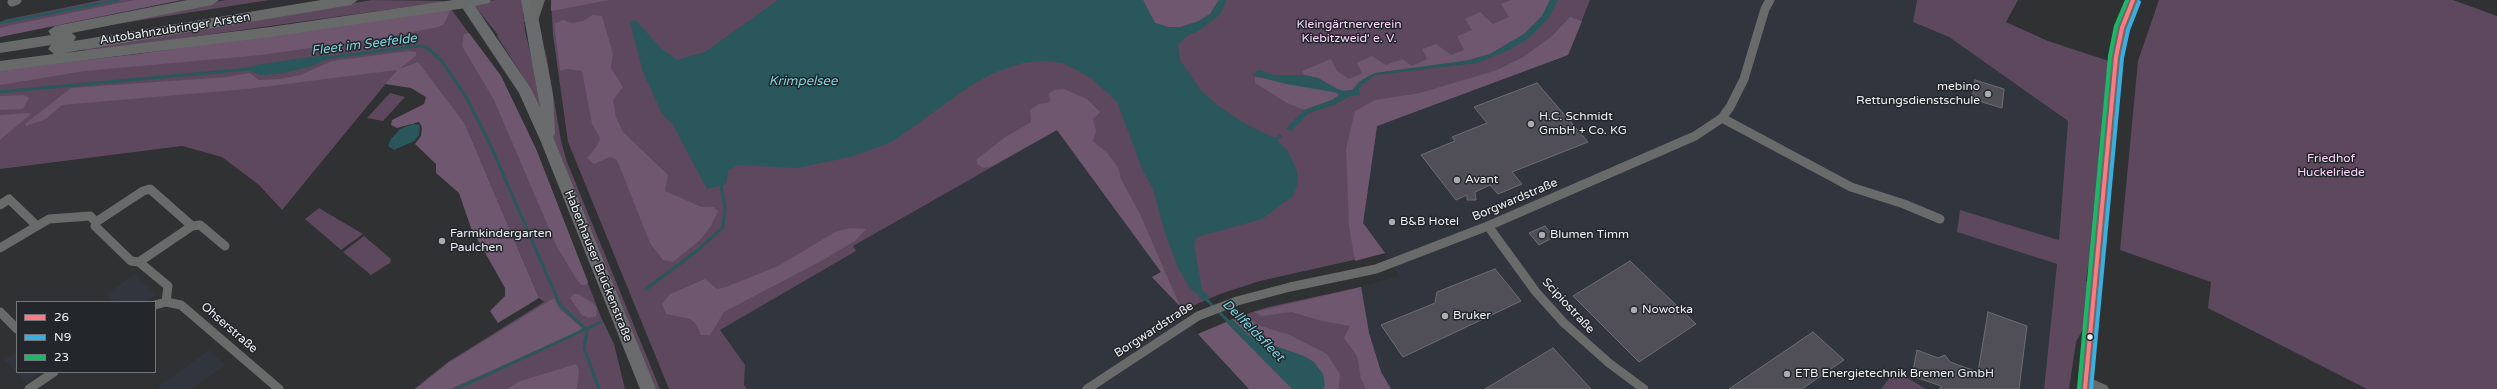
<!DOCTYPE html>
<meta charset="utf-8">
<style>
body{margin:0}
#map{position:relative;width:2497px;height:389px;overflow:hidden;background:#2f3133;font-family:"Varela Round",sans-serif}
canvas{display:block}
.legend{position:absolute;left:16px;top:301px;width:140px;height:72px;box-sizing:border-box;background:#23262b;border:1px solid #73767b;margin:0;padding:5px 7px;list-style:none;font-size:12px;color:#eceef2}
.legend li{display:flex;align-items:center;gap:8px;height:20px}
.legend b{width:20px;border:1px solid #73767b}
</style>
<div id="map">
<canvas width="2497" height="389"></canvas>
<ul class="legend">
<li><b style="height:5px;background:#fe7a81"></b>26</li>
<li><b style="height:5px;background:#3baede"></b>N9</li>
<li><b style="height:5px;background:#1ab867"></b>23</li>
</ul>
</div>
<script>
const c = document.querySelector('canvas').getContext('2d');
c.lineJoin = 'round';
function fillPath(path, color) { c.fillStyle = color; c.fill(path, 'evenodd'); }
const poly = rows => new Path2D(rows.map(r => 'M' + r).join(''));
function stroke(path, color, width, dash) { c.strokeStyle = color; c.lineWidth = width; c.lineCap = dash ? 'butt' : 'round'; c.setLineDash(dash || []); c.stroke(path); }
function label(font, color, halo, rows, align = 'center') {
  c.font = font + ' "Varela Round",sans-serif'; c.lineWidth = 3; c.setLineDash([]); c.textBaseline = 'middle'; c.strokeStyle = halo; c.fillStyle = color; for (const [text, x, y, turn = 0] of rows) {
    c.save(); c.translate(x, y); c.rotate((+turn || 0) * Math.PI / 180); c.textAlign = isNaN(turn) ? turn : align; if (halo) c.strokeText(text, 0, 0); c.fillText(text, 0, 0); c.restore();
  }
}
const built = poly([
 [1590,0,1917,0,1913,22,1949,37,2068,121,2059,240,1960,211,1957,232,2057,264,2044,389,1391,389,1381,372,1369,333,1361,287,1399,276,1363,223,1377,126,1568,55],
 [1057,129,1161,272,1153,277,1183,310,1198,334,1249,389,747,389,744,385,745,365,719,330,856,251,853,246],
 [135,274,157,295,146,302,114,302,106,294],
 [209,350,225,365,192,389,155,389],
 [17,351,17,372,42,372,26,383,4,360]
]);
const green = poly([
 [102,0,133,0,0,28,0,23,4,20],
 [225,0,269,0,73,31,88,27],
 [372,0,449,1,84,52,87,47],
 [495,0,522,0,525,31,539,88,540,109,527,83,497,36,498,35,473,4],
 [551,0,1590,0,1568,55,1377,126,1363,223,1385,253,1260,281,1220,294,1183,310,1152,277,1161,272,1057,130,853,246,856,251,720,330,745,365,744,385,747,389,669,389,568,142,553,35],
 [1917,0,2018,0,2006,22,2048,41,2112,62,2093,269,2088,267,2086,281,2091,283,2087,322,2076,342,2069,389,2044,389,2057,264,1957,232,1960,210,2059,240,2068,121,1949,37,1913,22],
 [2159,0,2453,0,2497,16,2497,389,2367,389,2208,308,2211,282,2120,250,2138,61],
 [451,9,501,76,536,149,601,317,614,344,625,389,414,389,448,362,544,302,539,298,465,124,397,70,282,210,259,185,222,157,182,146,0,169,0,70,139,54],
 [545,47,561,141,567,162,660,389,655,389,553,139],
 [390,93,405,97,383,121,367,118],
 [319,208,363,234,341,250,305,219],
 [364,236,391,259,390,263,371,275,343,252],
 [1361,287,1369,333,1381,372,1391,389,1249,389,1198,334,1237,317,1268,307],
 [1895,371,1897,372,1926,389,1881,389]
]);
const forest = poly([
 [133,0,182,0,0,37,0,28,7,26],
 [551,0,610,0,551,11],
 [1143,0,1219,0,1210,14,1199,21,1181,27,1168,27,1155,23],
 [1511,0,1550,0,1542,16,1524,34,1490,54,1461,62,1375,73,1359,82,1352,90,1341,91,1318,78,1304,75,1302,71,1331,59,1337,71,1349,79,1362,73,1357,63,1372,56,1386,65,1402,59,1412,66,1427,59,1422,49,1436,44,1451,55,1464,50,1457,36,1472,30,1465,19,1480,12,1493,24,1509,17,1501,4],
 [451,9,444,24,438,27,399,35,262,55,85,71,0,85,0,70,139,54],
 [593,15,602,16,613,54,611,68,623,87,613,100,616,117,623,132,668,175,665,191,702,207,713,207,718,211,711,226,700,240,673,262,663,260,650,243,617,160,610,157,594,164,587,158,597,146,600,138,592,124,582,71,567,69,560,71,554,24,563,20,572,23,583,21],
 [1570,17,1582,21,1568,55,1377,126,1363,223,1385,253,1355,261,1349,226,1346,149,1355,111,1375,100,1420,93,1497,70,1525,56,1552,36],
 [469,33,501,76,536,149,588,282,586,285,582,285,577,280,557,247,494,100,462,46,464,34],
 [409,51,416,52,416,56,399,69,418,62,465,124,539,298,498,323,490,311,505,296,505,288,471,228,459,193,436,173,436,164,415,144,421,136,422,127,419,122,397,128,391,125,392,120,424,104,426,97,411,88,385,84,397,70,247,89,62,105,46,119,26,126,25,124,71,88,228,77,249,73,259,80,279,79,300,75,332,61],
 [1255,77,1334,91,1339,95,1332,100,1304,110,1287,103,1255,83],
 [1064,89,1087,99,1100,112,1093,119,1096,131,1093,141,1107,153,1118,167,1121,179,1140,214,1180,306,1152,277,1161,272,1057,130,992,166,983,168,978,165,976,160,982,155,1004,138,1031,122,1030,110,1039,104,1048,103,1051,100,1048,94,1054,90],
 [24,95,29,98,23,109,0,110,0,96],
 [29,113,31,114,0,140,0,115],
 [850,228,866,229,855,241,823,260,724,312,710,335,701,335,696,324,690,319,666,314,662,304,670,294,705,279,717,289,726,287,778,266,835,232],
 [1361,287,1369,333,1381,372,1391,389,1366,389,1361,379,1357,356,1344,338,1350,326,1322,321,1292,312,1262,316,1254,312],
 [574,294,578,294,593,303,597,309,596,316,589,318,582,315,570,298],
 [554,298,560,309,582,328,576,333,450,389,416,389,448,363],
 [1244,315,1261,326,1290,335,1327,354,1340,374,1339,389,1249,389,1198,334],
 [576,364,579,370,577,389,507,389,520,381]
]);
const water = poly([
 [778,0,1143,0,1155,23,1168,27,1181,27,1199,21,1210,14,1219,0,1227,0,1220,14,1213,20,1200,30,1187,36,1178,45,1180,60,1200,89,1217,105,1242,122,1276,139,1288,152,1296,168,1298,182,1293,196,1262,219,1197,237,1194,244,1202,290,1210,298,1204,301,1190,288,1178,268,1165,233,1153,189,1143,171,1117,102,1091,78,1063,63,1042,61,1023,63,993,73,967,88,892,142,850,157,796,168,738,165,728,171,726,184,707,189,672,123,662,114,643,72,630,22,635,20,662,49,677,60,705,52],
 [1550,0,1558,0,1548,19,1529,38,1509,50,1477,63,1375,75,1359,88,1360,95,1350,96,1334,105,1309,113,1291,131,1287,129,1289,125,1304,110,1332,100,1338,96,1339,93,1286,84,1253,75,1258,70,1275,75,1304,75,1318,78,1337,89,1345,91,1352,90,1363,79,1375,73,1470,60,1490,54,1524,34,1542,16],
 [324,55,330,56,330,58,310,67,278,74,261,75,245,69,255,65],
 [413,124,420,125,419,135,414,141,394,150,388,146,391,139,400,129],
 [1232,319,1252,338,1304,356,1314,362,1323,374,1325,385,1323,389,1292,389,1226,322]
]);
const stream = poly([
 [0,23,118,0],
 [326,58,417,46,426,47,441,60,466,97,490,144,560,305,587,330],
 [0,92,249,69],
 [1276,139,1280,136],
 [646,289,698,250,723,227,725,208,721,186],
 [1204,297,1230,323],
 [587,330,584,348,599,389],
 [456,389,601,322]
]);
const building = poly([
 [1975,80,2004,89,2002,108,1972,99,1975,80],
 [1537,83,1588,142,1512,172,1522,184,1498,194,1490,185,1475,192,1476,200,1467,200,1467,195,1456,200,1421,155,1455,141,1452,137,1487,123,1474,107,1537,83],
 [1545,226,1554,237,1539,245,1529,233,1545,226],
 [1630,261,1696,324,1639,362,1573,296,1630,261],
 [1495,269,1521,301,1403,357,1381,325,1435,303,1437,292,1495,269],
 [1988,312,2027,326,2019,389,1940,389,1941,386,1912,376,1917,350,1938,358,1945,355,1950,362,1978,372,1988,312],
 [1813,332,1844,360,1802,389,1729,389,1813,332],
 [1553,348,1591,389,1485,389,1553,348]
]);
const minor = poly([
 [12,2,17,0],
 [1722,118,1851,187,1904,204,1940,219],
 [0,205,9,199,36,225],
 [96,222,143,191,150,189,192,226,139,262],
 [192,226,200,225,225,246],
 [1488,226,1536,292,1564,323,1609,363,1644,389],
 [0,248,49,219,90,216,96,222,95,226,131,261,139,262,168,286,166,302],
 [155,305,166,302,181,305,279,389],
 [0,312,17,329],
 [2086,381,2104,389],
 [29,389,54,372],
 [1087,389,1198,316,1237,301,1290,287,1376,269,1488,226,1695,136,1722,118,1730,107,1744,79,1765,9,1770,0]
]);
const tertiary = poly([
 [2085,389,2116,57,2122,28,2133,0]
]);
const primary = poly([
 [457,0,491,0,489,3,475,6,530,87,540,107,521,0,535,0,553,95,555,133,553,137,656,389,640,389,541,142,519,93,457,0]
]);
const trunk = poly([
 [187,0,219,0,212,5,72,33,76,37,74,41,321,0,358,0,351,5,64,53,270,27,453,0,471,0,473,3,466,8,270,37,0,71,0,61,54,54,48,49,51,45,0,53,0,43,51,35,48,31,55,26,187,0],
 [531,0,545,0,538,21,531,26,524,21,531,0]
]);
const bus1 = poly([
 [2085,389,2116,57,2122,28,2133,0]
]);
const bus2 = poly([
 [2091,389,2122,58,2128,30,2139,2]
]);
const bus3 = poly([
 [2079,388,2110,56,2116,26,2127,0]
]);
const markers = [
 [1988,94,4,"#aaacaf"],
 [1531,124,4,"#aaacaf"],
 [1457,180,4,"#aaacaf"],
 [1392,222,4,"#aaacaf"],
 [1542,235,4,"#aaacaf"],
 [442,241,4,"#aaacaf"],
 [1634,310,4,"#aaacaf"],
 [1445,316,4,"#aaacaf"],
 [2090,337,3.5,"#eceef2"],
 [1787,374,4,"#aaacaf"]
];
const parkNames = [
 ["Kleingärtnerverein",1349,25],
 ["Kiebitzweid' e. V.",1349,39],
 ["Friedhof",2331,159],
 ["Huckelriede",2331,173]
];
const streetNames = [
 ["Autobahnzubringer Arsten",175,29,-9],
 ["Borgwardstraße",1515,200,-23],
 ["Habenhauser Brückenstraße",598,266,68],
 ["Scipiostraße",1568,306,47],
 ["Ohserstraße",229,328,41],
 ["Borgwardstraße",1154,330,-33]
];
const poiNames = [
 ["mebino",1980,87,"right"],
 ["Rettungsdienstschule",1980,101,"right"],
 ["H.C. Schmidt",1539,117],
 ["GmbH + Co. KG",1539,131],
 ["Avant",1465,180],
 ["B&B Hotel",1400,222],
 ["Farmkindergarten",450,234],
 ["Paulchen",450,248],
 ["Blumen Timm",1550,235],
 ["Nowotka",1642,310],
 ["Bruker",1453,316],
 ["ETB Energietechnik Bremen GmbH",1795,374]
];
const waterNames = [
 ["Fleet im Seefelde",364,45,-7],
 ["Krimpelsee",803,82],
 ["Dellfeldsfleet",1253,331,45]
];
fillPath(built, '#31353e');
fillPath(green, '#5d485d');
fillPath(forest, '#6e576f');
fillPath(water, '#29575c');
stroke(stream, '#29575c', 3);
fillPath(building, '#504f57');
stroke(building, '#6d6d70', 1);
stroke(minor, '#696a6a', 9);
stroke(tertiary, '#696a6a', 12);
fillPath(primary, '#696b6c');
fillPath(trunk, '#686a6a');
stroke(bus1, '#fe7a81', 4);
stroke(bus2, '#3baede', 4);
stroke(bus3, '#1ab867', 4);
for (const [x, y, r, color] of markers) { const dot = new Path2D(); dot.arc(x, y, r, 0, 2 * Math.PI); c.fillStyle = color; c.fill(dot); stroke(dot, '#23262b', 1.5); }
label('12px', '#fcd4fc', '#23262b', parkNames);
label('12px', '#eceef2', '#23262b', streetNames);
label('12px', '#eceef2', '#23262b', poiNames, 'left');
label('italic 13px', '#7cd2dc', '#23262b', waterNames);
</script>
